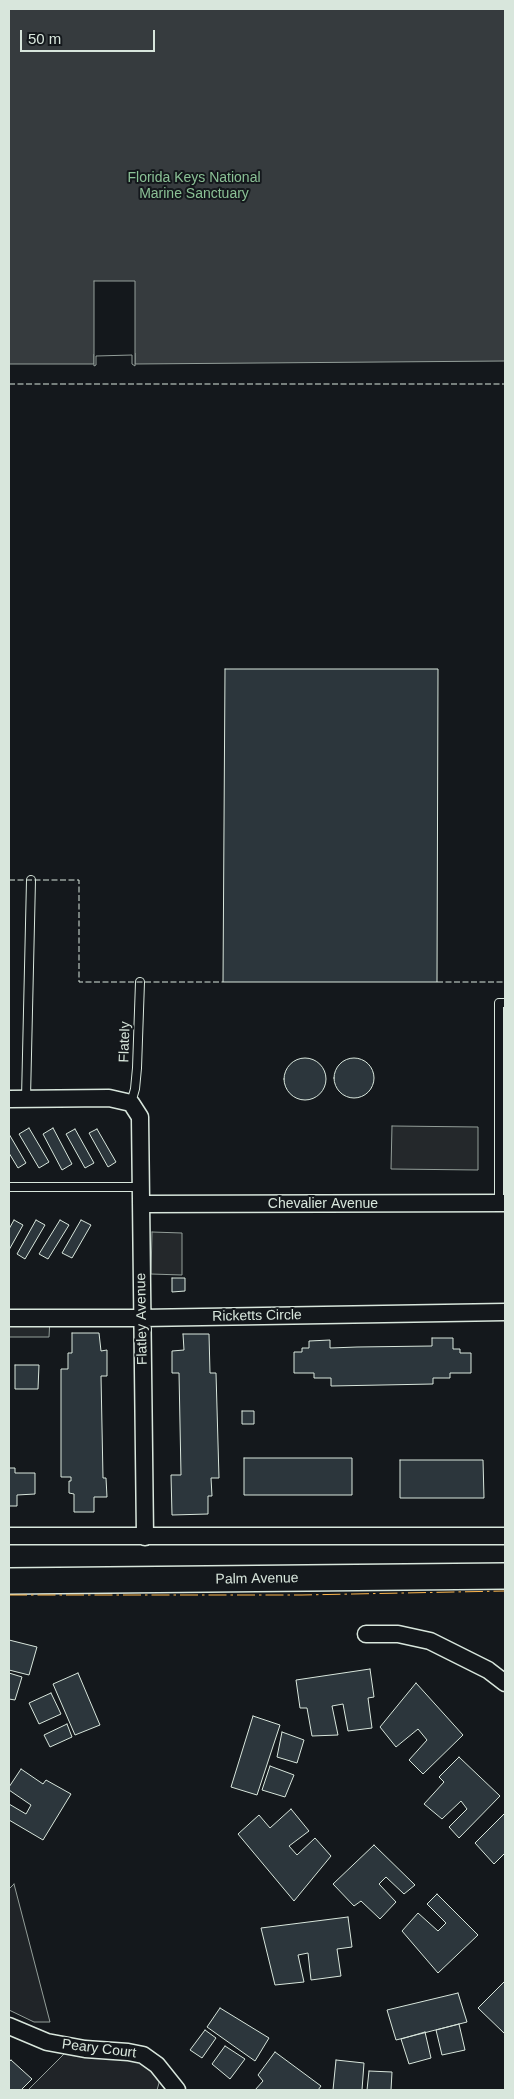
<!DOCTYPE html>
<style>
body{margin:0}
#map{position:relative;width:514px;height:2099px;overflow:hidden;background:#14181c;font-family:Arial,sans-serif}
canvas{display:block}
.frame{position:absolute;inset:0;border:10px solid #d8e6dc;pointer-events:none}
.scale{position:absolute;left:20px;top:30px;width:135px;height:22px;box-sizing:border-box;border:2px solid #d8e6dc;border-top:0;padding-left:6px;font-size:15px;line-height:18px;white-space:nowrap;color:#d8e6dc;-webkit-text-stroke:4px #14181c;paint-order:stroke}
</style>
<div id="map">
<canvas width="514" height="2099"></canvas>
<div class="frame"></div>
<div class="scale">50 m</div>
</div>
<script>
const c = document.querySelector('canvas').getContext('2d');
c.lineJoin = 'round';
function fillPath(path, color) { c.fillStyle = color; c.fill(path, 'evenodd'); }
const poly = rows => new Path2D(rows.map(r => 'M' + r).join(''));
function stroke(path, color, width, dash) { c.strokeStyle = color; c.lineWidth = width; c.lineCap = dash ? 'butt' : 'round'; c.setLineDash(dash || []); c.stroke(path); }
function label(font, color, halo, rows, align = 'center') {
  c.font = font + ' Arial,sans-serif'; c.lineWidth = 4; c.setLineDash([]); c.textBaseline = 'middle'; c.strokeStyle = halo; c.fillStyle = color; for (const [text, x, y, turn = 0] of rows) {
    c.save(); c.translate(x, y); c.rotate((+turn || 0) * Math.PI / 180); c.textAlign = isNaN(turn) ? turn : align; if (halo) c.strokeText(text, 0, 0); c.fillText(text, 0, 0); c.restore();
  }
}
const green = poly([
 [14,1884,50,2022,34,2022,9,2010,9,1889,14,1884],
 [65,2053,141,2060,158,2073,159,2083,157,2090,28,2090,65,2053]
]);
const parking = poly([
 [392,1126,478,1127,478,1170,391,1169,392,1126],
 [152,1232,182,1233,182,1275,151,1274,152,1232],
 [9,1318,50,1318,49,1337,9,1337,9,1318]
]);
const water = poly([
 [9,9,505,9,505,361,135,364,135,353,94,354,94,364,9,364,9,9]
]);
const pier = poly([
 [94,281,135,281,135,366,132,364,132,355,96,356,96,365,94,366,94,281]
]);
const building = poly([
 [225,669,438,669,437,982,223,982,225,669],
 '334 1078a20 20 0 1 1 40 0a20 20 0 1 1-40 0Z',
 '284 1079a21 21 0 1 1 42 0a21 21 0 1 1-42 0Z',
 [29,1128,49,1162,39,1168,19,1134,29,1128],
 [53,1128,72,1164,62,1170,43,1134,53,1128],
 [75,1129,94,1163,85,1168,66,1134,75,1129],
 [97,1129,116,1162,108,1167,89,1133,97,1129],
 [9,1134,26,1163,18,1168,9,1153,9,1134],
 [14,1220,23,1225,9,1250,9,1229,14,1220],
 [36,1220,45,1225,25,1259,17,1254,36,1220],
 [60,1220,69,1225,48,1259,39,1254,60,1220],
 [81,1220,91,1225,72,1258,62,1253,81,1220],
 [172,1278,185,1278,185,1291,172,1292,172,1278],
 [72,1333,99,1333,101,1351,107,1350,107,1376,101,1376,103,1478,106,1478,107,1497,94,1497,94,1512,74,1512,74,1494,69,1493,69,1481,71,1481,71,1477,61,1477,61,1369,68,1369,68,1353,72,1353,72,1333],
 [183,1334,209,1334,210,1373,216,1373,219,1478,211,1478,212,1496,208,1496,208,1514,172,1515,171,1475,181,1475,179,1373,172,1373,172,1351,184,1350,183,1334],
 [432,1338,453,1338,453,1349,460,1349,460,1353,471,1353,471,1373,450,1373,450,1378,433,1378,433,1384,331,1386,331,1378,314,1378,314,1373,294,1373,294,1352,302,1352,302,1348,309,1348,309,1341,330,1340,330,1348,357,1347,432,1346,432,1338],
 [15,1365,39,1365,38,1389,15,1389,15,1365],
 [242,1411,254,1411,254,1424,242,1424,242,1411],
 [244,1458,352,1458,352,1495,244,1495,244,1458],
 [400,1460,483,1460,484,1498,400,1498,400,1460],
 [9,1468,15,1468,15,1473,35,1473,35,1494,17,1495,17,1506,9,1506,9,1468],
 [9,1640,37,1647,29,1675,9,1670,9,1640],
 [370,1669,374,1697,368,1698,372,1728,348,1731,343,1704,332,1706,338,1735,312,1736,307,1708,300,1708,296,1680,370,1669],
 [9,1673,22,1677,15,1700,9,1699,9,1673],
 [78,1673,100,1725,75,1735,53,1684,78,1673],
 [416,1683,463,1735,423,1774,409,1760,427,1740,418,1729,396,1747,380,1727,416,1683],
 [51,1693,61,1714,39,1724,29,1703,51,1693],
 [253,1716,280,1725,257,1795,231,1787,253,1716],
 [67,1724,72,1737,50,1747,44,1735,67,1724],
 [282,1732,304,1740,297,1763,277,1757,282,1732],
 [459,1757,500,1796,459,1838,449,1827,467,1809,461,1801,442,1819,424,1804,444,1782,439,1777,459,1757],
 [270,1766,294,1775,285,1797,262,1790,270,1766],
 [21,1769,43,1784,46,1780,71,1794,43,1840,9,1820,9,1804,26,1814,31,1805,9,1790,9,1787,21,1769],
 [291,1809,309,1831,289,1846,297,1855,315,1838,331,1856,294,1901,238,1834,259,1815,270,1828,291,1809],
 [505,1813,505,1853,494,1864,475,1843,505,1813],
 [374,1845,415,1885,404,1894,386,1877,379,1884,396,1902,380,1919,361,1901,354,1906,333,1884,374,1845],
 [437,1894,478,1935,438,1973,402,1931,418,1913,438,1931,446,1923,427,1904,437,1894],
 [348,1917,352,1947,337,1949,341,1976,311,1980,308,1953,298,1955,304,1982,275,1985,261,1928,348,1917],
 [505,1981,505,2034,478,2008,505,1981],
 [458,1993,467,2022,396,2040,387,2010,458,1993],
 [220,2008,269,2038,255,2061,207,2027,220,2008],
 [459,2024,465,2050,442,2055,436,2030,459,2024],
 [205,2030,216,2038,202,2058,190,2050,205,2030],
 [425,2032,431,2058,409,2064,401,2039,425,2032],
 [225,2046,245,2059,230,2079,212,2064,225,2046],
 [275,2052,321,2086,318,2090,255,2090,263,2081,258,2075,275,2052],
 [11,2060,32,2079,21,2090,9,2090,9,2062,11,2060],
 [336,2060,364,2063,362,2090,333,2090,336,2060],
 [369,2071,392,2072,391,2090,367,2090,369,2071]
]);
const service = poly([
 [26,1098,31,880],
 [131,1103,135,1089,137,1068,140,982],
 [9,1187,141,1187],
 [499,1203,499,1003,505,1003]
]);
const minor = poly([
 [9,1099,109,1098,131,1103,140,1117,145,1537],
 [141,1204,505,1203],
 [9,1318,142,1318,505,1312],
 [9,1536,505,1536],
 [366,1634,398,1634,430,1641,488,1670,505,1683],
 [9,2026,47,2042,85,2049,128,2052,143,2055,157,2065,177,2090]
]);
const primary = poly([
 [9,1581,505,1576]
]);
const fence = poly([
 [9,384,505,384],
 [9,880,79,880,79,982,223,982],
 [437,982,505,982]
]);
const power = poly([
 [9,1595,302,1595,505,1591]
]);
const parkNames = [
 ["Florida Keys National",194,178],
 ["Marine Sanctuary",194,194]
];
const streetNames = [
 ["Flately",125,1042,-88],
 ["Chevalier Avenue",323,1204],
 ["Ricketts Circle",257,1316,-1],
 ["Flatley Avenue",142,1319,-91],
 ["Palm Avenue",257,1579,-1],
 ["Peary Court",99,2049,7]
];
fillPath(green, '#202428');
stroke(green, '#939e99', 1);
fillPath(parking, '#24282b');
stroke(parking, '#939e99', 1);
fillPath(water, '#363b3e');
stroke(water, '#939e99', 1);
fillPath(pier, '#14181c');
stroke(pier, '#939e99', 1);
fillPath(building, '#2c363c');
stroke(building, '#d8e6dc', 1);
stroke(service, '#d8e6dc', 10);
stroke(minor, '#d8e6dc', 19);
stroke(primary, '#d8e6dc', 28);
stroke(service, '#14181c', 8);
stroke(minor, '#14181c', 16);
stroke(primary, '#14181c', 25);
stroke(fence, '#d8e6dc', 1, [6, 2.5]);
stroke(power, '#ffb74d', 1, [18, 4, 2.5, 4]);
label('14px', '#8ac095', '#14181c', parkNames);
label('14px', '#d8e6dc', '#14181c', streetNames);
</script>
